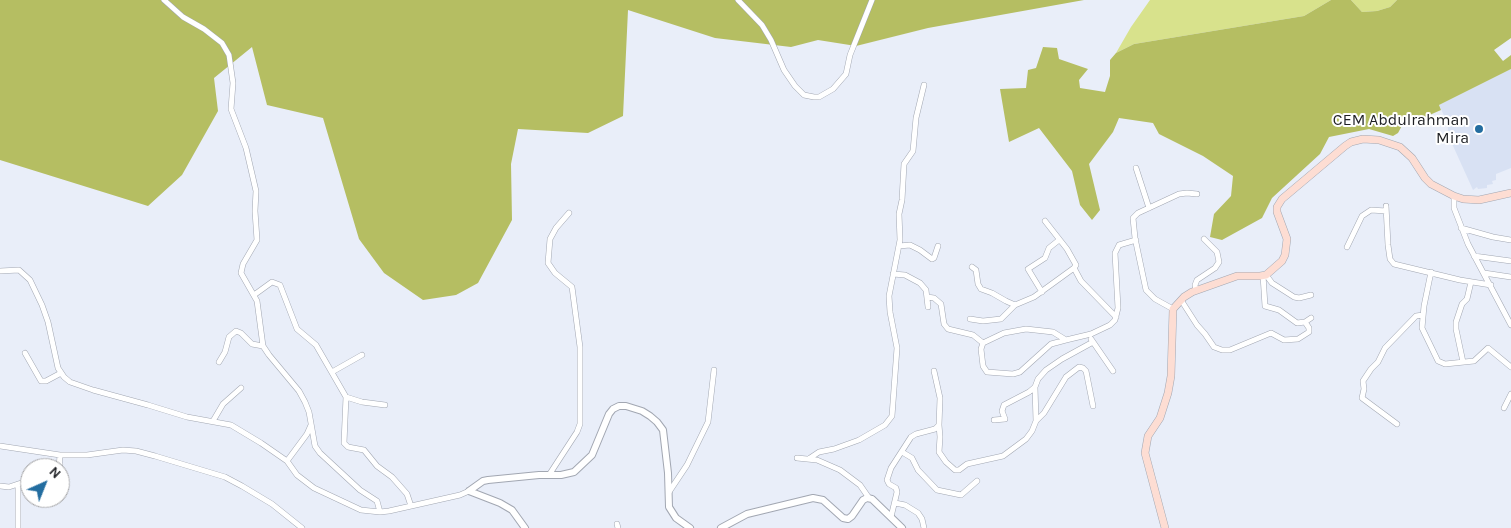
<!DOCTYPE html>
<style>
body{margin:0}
#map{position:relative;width:1511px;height:528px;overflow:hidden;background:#e9eef9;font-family:Karla,sans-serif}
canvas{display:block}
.north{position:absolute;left:20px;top:458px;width:50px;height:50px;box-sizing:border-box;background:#fff;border:1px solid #a5a5a7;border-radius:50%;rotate:44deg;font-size:14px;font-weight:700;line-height:20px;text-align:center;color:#1d1f23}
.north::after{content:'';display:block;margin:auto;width:18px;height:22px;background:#236da0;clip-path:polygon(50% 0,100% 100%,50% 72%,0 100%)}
</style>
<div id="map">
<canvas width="1511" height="528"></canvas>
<div class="north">N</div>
</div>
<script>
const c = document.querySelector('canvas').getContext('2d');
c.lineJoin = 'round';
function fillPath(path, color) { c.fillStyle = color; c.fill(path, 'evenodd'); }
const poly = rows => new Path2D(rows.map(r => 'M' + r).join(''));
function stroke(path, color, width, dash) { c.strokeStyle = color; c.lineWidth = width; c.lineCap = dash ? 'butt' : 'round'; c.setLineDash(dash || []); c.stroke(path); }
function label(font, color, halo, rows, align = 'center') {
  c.font = font + ' Karla,sans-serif'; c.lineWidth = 4; c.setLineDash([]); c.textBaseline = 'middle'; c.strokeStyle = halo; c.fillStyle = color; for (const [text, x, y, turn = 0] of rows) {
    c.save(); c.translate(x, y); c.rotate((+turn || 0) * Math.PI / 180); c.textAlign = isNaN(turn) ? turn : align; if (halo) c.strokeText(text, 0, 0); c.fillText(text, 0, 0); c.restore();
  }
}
const built = poly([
 [1511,69,1511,168,1496,174,1496,180,1492,181,1493,184,1487,185,1487,188,1478,189,1477,187,1473,190,1449,137,1447,122,1439,105]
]);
const green = poly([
 [1150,0,1331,0,1304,16,1134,44,1116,53,1131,27],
 [1351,0,1397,0,1390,7,1377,11,1362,12]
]);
const forest = poly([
 [0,0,1084,0,928,28,856,46,818,40,791,47,715,38,628,10,623,116,588,133,518,129,511,164,512,220,478,283,456,295,423,300,384,273,359,239,323,118,267,105,252,47,214,78,218,111,182,175,148,206,0,160],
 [1331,0,1351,0,1362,12,1377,11,1390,7,1397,0,1511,0,1511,38,1494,50,1503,61,1511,55,1511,69,1439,105,1441,110,1425,117,1406,118,1398,133,1393,136,1369,129,1329,137,1320,154,1272,198,1262,218,1222,240,1210,237,1214,214,1231,196,1233,176,1203,156,1159,134,1153,123,1119,118,1113,132,1089,164,1100,210,1092,220,1080,205,1072,171,1039,128,1009,142,1000,89,1026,88,1028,70,1036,68,1043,47,1057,48,1059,59,1088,69,1079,80,1080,88,1105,92,1110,76,1110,60,1116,53,1134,44,1304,16]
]);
const minor = poly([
 [164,0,183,17,204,29,222,43,229,55,233,83,231,109,246,148,256,191,255,211,257,240,243,264,241,273,257,301,263,346,269,355,299,391,305,402,309,412,315,446,320,453,360,490,377,501,380,512],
 [738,0,762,25,771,40,784,70,795,86,804,95,814,97,819,97,833,89,846,74,850,55,872,0],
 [1136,168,1149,208],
 [1454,196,1454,208,1468,244,1511,325],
 [1386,206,1388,245,1390,259,1394,264,1460,280,1491,285],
 [1461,228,1493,237,1511,240],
 [899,246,910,245,920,250,932,259,934,258,938,246],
 [1347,247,1362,216,1371,210,1386,211],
 [1474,256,1511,261],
 [972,267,976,270,978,284,981,289,992,293,1006,301,1015,305,1034,297,1074,268,1076,265,1067,249,1045,221],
 [1074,268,1081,281,1116,317],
 [0,271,19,270,30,280,42,305,48,322,58,368,64,377,70,382,93,390,148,405,187,417,231,425,261,443,287,461,297,475,314,488,361,510,380,512,389,511,460,495,469,491],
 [1431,272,1424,306,1422,328,1438,361,1445,364,1474,361,1488,348,1511,367],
 [1484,273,1511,277],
 [893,274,905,275,920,283,926,290,928,307],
 [1263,275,1265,306,1279,310,1297,323,1305,322,1311,318],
 [1266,275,1272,283,1294,297,1299,298,1311,295],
 [1196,291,1195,285,1197,280,1215,268,1219,262,1217,252,1204,239],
 [1042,292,1028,269,1045,258,1049,248,1059,240],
 [254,295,272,282,280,285,297,329,316,345,346,397,362,402,385,405],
 [927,297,934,298,941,304,944,324,948,329,973,335,983,343],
 [1181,300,1197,325,1205,334,1214,347,1222,350,1230,350,1271,333,1284,340,1298,339,1309,332,1309,328,1305,322],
 [1173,309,1155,299,1146,290,1135,238,1133,218,1138,213,1179,194,1187,193,1197,194],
 [970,319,983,321,1001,319,1015,305],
 [1026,329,1053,332,1066,340,1051,344,1020,372,1013,374,987,372,983,366,981,349,983,343,1004,333,1026,329],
 [1091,339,1113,371],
 [1066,340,1091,334,1110,325,1115,320,1118,308,1115,253,1119,245,1136,240],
 [25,353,41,381,46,381,61,373],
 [219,362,225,352,229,337,236,331,241,333,252,344,263,346],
 [1463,362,1456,329,1456,322,1462,304,1467,299,1471,282],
 [332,372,362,355],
 [346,397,344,443,348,447,364,450,377,466,392,477,407,494,411,506],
 [1504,408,1511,394],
 [994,420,1005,419,1002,411,1004,405,1029,392,1035,387],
 [213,421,223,404,241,388],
 [1036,421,1044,413,1066,377,1079,367,1083,368,1086,371,1093,406],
 [1397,424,1362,398,1364,389,1363,381,1371,369,1378,362,1385,348,1416,316,1423,315],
 [939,425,940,437,939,452,946,462,955,470,959,470,967,464,1003,456,1026,439,1032,431,1036,421,1035,387,1038,379,1046,370,1062,359,1093,342],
 [0,446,60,455,87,455,123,450,136,451,155,456,225,477,242,486,272,504,302,528],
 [902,452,912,458,918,470,937,490,961,495,977,481],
 [797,458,817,460,840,470,860,485,869,498],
 [810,458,819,452,834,449,859,440,885,425,892,416,897,348,890,312,889,296,900,240,899,214,902,200,904,164,913,151,916,118,924,85],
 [287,461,307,434,311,425],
 [53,468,60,464],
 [59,468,60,455],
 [549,475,577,432,580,424,580,347,572,287,555,273,548,263,550,239,556,228,569,213],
 [60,477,65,486],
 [0,486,9,487,30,480],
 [669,492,687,465,708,422,714,370],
 [895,503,905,505,918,513,922,519,924,528],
 [891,517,897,492,896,488,889,484,887,480,891,468,911,437,916,434,935,429,939,425,940,398,934,371],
 [617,524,618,528],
 [18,528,18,484]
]);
const tertiary = poly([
 [469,491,483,481,488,480,539,475,561,475,574,472,592,455,609,414,613,409,619,406,626,406,642,411,650,416,657,422,663,430,668,473,669,507,676,518,690,528],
 [469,491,500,503,512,510,525,528],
 [721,528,747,514,813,498,823,500,843,518,848,519,852,516,863,500,867,498,872,499,902,528]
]);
const secondary = poly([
 [1165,528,1145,453,1148,436,1160,418,1168,393,1171,376,1173,309,1184,297,1192,292,1237,276,1260,276,1266,275,1282,261,1285,255,1287,239,1277,212,1277,207,1282,199,1345,146,1351,142,1363,139,1379,140,1400,147,1412,158,1425,178,1431,184,1454,196,1463,199,1479,200,1511,193]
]);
const markers = [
 [1479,129,5,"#236da0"]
];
const poiNames = [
 ["CEM Abdulrahman",1469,120],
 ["Mira",1469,138]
];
fillPath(built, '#d8e1f3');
fillPath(green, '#d8e28c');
fillPath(forest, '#b5be62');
stroke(minor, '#a2a7b2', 6);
stroke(tertiary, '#a2a7b2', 8);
stroke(secondary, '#a2a7b2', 8);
stroke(minor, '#fff', 5);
stroke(tertiary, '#fff', 6);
stroke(secondary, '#fdddd3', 7);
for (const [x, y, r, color] of markers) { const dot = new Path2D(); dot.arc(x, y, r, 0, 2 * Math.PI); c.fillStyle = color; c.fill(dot); stroke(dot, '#fff', 2); }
label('16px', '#1d1f23', '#fff', poiNames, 'right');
</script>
